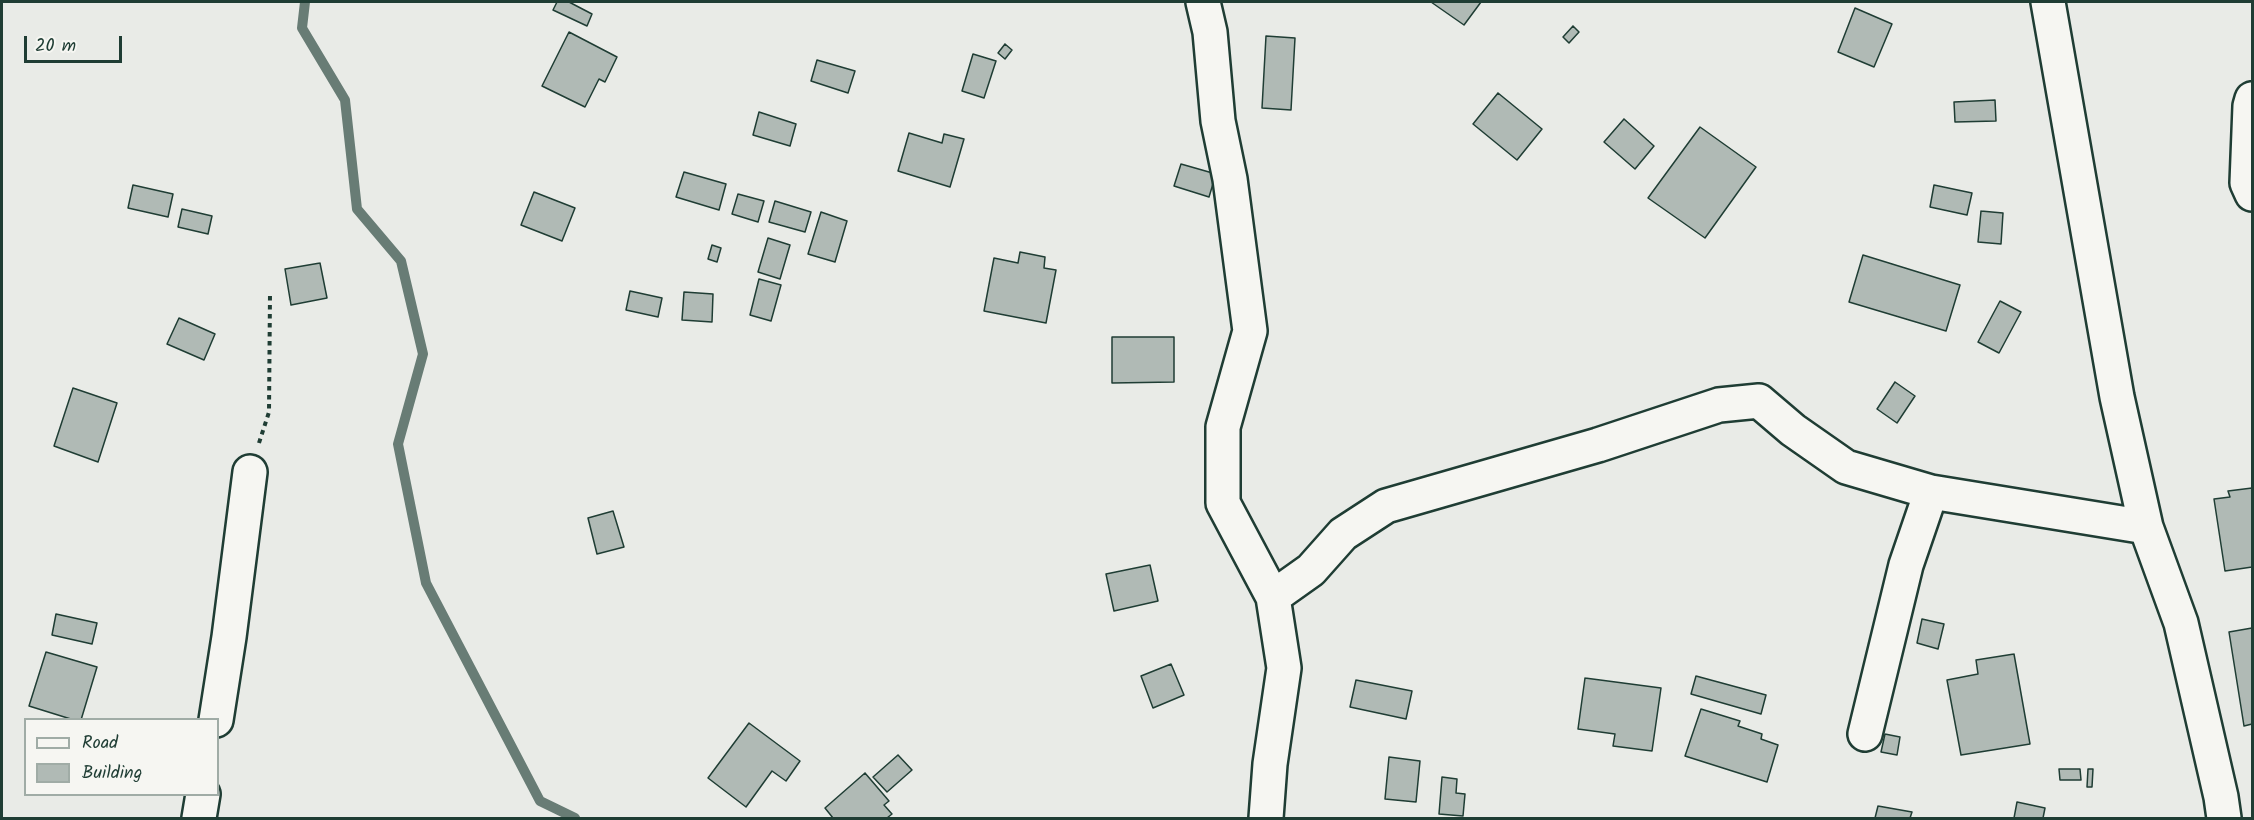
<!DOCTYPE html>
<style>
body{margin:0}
#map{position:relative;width:2254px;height:820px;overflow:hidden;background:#e9ebe7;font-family:Kalam,sans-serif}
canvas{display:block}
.frame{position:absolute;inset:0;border:3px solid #1f3d34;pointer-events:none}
.legend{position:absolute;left:24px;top:718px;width:195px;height:78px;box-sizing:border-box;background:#f6f6f2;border:2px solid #a0aca6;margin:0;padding:8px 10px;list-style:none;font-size:18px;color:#1f3d34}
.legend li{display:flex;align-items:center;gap:12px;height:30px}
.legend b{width:30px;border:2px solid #a0aca6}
.scale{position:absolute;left:24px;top:36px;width:98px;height:27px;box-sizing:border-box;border:3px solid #1f3d34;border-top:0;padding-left:8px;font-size:18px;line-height:21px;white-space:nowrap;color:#1f3d34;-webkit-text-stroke:4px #f6f6f2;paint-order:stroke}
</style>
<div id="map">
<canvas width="2254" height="820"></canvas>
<div class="frame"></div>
<ul class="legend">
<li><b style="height:8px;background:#f6f6f2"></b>Road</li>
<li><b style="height:16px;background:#b0bab5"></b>Building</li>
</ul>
<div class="scale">20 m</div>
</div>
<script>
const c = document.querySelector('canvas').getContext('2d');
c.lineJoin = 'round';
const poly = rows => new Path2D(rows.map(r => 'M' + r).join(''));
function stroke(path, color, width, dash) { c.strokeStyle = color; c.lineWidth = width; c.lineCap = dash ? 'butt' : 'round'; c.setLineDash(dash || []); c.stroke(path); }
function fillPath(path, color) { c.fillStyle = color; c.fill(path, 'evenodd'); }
const stream = poly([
 [305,2,302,28,345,100,357,209,401,261,423,354,398,444,426,583,540,801,575,818]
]);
const building = poly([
 [557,2,569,2,592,14,587,26,553,10,557,2],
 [1431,2,1481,2,1464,25,1431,2],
 [1855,8,1892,24,1874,67,1838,52,1855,8],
 [1573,26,1579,32,1569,43,1563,37,1573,26],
 [569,32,617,57,605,82,599,79,585,107,542,86,569,32],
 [1266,36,1295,38,1291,110,1262,108,1266,36],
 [1005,44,1012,50,1005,59,998,53,1005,44],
 [973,54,996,61,984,98,962,91,973,54],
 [817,60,855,71,848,93,811,81,817,60],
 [1498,93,1542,129,1517,160,1473,124,1498,93],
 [1995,100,1996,121,1955,122,1954,102,1995,100],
 [759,112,796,124,790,146,753,135,759,112],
 [1624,119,1654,146,1635,169,1604,142,1624,119],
 [1700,127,1756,167,1705,238,1648,198,1700,127],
 [909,133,942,143,944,134,964,139,950,187,898,171,909,133],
 [1181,164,1216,174,1209,197,1174,186,1181,164],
 [684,172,726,184,719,210,676,197,684,172],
 [133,185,173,194,168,217,128,208,133,185],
 [1934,185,1972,193,1967,215,1930,207,1934,185],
 [534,192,575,208,562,241,521,225,534,192],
 [738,194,764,201,758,222,732,214,738,194],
 [775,201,811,212,805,232,769,222,775,201],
 [182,209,212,216,208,234,178,227,182,209],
 [1981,211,2003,213,2001,244,1978,242,1981,211],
 [821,212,847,221,835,262,808,254,821,212],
 [768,238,790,245,780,279,758,272,768,238],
 [712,245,721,248,717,262,708,259,712,245],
 [1020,252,1045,257,1044,268,1056,270,1046,323,984,311,994,258,1018,263,1020,252],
 [1863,255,1960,285,1946,331,1849,302,1863,255],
 [320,263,327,298,291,305,285,269,320,263],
 [759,279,781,285,771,321,750,315,759,279],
 [630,291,662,298,658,317,626,310,630,291],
 [684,292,713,294,712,322,682,320,684,292],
 [2000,301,2021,312,1999,353,1978,342,2000,301],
 [179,318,215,334,204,360,167,344,179,318],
 [1112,337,1174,337,1174,382,1112,383,1112,337],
 [1895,382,1915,396,1897,423,1877,409,1895,382],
 [73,388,117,403,98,462,54,446,73,388],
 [2252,488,2252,567,2225,571,2214,499,2230,497,2228,491,2252,488],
 [613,511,624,547,597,554,588,518,613,511],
 [1150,565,1158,601,1114,611,1106,574,1150,565],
 [56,614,97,623,92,644,52,635,56,614],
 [1922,619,1944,624,1938,649,1917,643,1922,619],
 [2252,628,2252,724,2244,726,2229,632,2252,628],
 [46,652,97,667,81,720,74,720,29,706,46,652],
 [2014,654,2030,744,1961,755,1947,680,1978,674,1976,660,2014,654],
 [1171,664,1184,695,1153,708,1141,676,1171,664],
 [1696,676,1766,695,1761,714,1691,694,1696,676],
 [1585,678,1661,688,1652,751,1613,746,1615,734,1578,729,1585,678],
 [1356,680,1412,691,1406,719,1350,707,1356,680],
 [1701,709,1740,721,1738,726,1762,734,1761,739,1778,745,1767,782,1685,756,1701,709],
 [749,723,800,761,786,781,772,771,746,807,708,778,749,723],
 [1885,734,1900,737,1897,755,1881,752,1885,734],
 [898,755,912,770,887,792,873,777,898,755],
 [1389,757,1420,761,1416,802,1385,799,1389,757],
 [2059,769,2080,769,2081,780,2060,780,2059,769],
 [2088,769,2093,769,2092,787,2087,787,2088,769],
 [865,773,889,801,884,805,892,814,887,818,833,818,825,808,865,773],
 [1442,777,1457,779,1456,793,1465,794,1463,816,1439,814,1442,777],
 [2017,802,2045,808,2043,818,2014,818,2017,802],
 [1878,806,1912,812,1910,818,1875,818,1878,806]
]);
const path = poly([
 [259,443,269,412,270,294]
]);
const minor = poly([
 [1203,2,1210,32,1218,121,1230,179,1250,331,1223,427,1223,503,1273,597,1284,668,1270,764,1266,818],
 [2048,2,2117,397,2146,527,2181,623,2221,797,2224,818],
 [2252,99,2250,106,2247,183,2252,194],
 [1273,597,1311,570,1343,534,1386,506,1598,445,1719,405,1759,401,1793,430,1846,467,1931,492,2146,527],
 [216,720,229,637,250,472],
 [1865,734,1906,565,1931,492],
 [199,818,203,794]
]);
stroke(stream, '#687c75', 10);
fillPath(building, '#b0bab5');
stroke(building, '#1f3d34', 1.5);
stroke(minor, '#1f3d34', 38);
stroke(path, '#1f3d34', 4, [4.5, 4.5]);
stroke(minor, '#f6f6f2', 33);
</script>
